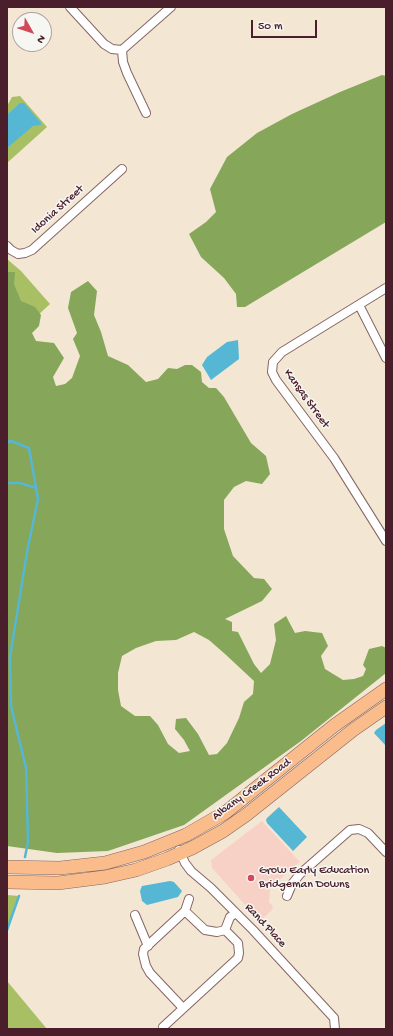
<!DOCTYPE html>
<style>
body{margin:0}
#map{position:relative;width:393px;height:1036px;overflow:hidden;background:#f3e7d3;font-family:"Gochi Hand",sans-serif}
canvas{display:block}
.frame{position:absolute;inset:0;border:8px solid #4a1f2b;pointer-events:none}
.north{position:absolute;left:12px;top:12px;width:40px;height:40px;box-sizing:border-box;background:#f6f6f2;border:1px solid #b1a0a2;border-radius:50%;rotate:129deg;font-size:11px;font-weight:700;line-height:16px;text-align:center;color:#4a1f2b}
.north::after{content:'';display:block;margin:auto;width:14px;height:18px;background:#d1495b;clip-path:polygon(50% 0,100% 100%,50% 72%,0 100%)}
.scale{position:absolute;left:251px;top:20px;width:66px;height:18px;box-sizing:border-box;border:2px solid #4a1f2b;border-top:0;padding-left:5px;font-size:12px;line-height:14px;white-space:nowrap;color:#4a1f2b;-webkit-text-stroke:3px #f6f6f2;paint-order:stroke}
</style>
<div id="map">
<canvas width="393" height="1036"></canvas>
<div class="frame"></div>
<div class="north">N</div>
<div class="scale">50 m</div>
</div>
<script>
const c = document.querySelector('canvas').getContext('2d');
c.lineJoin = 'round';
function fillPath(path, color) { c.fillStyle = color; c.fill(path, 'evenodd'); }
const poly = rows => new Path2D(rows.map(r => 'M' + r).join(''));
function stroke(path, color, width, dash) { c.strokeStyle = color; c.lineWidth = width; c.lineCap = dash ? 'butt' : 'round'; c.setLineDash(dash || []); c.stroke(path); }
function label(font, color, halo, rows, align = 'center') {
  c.font = font + ' "Gochi Hand",sans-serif'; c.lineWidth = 3; c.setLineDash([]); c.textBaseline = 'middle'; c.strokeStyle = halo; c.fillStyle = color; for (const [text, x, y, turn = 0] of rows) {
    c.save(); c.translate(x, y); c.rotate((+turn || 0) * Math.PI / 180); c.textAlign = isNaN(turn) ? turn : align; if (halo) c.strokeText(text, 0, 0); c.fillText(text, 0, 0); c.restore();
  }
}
const built = poly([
 [262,821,300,862,270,888,269,902,273,906,272,910,262,919,258,919,212,868,211,860]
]);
const green = poly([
 [20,96,47,127,7,163,7,106,12,97],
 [7,259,21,271,50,304,7,344],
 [7,895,19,896,7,930],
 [7,981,47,1029,7,1029]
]);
const forest = poly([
 [382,75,386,76,386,222,245,307,237,307,236,294,224,278,201,257,189,234,206,222,216,212,210,189,227,157,257,133,292,114,340,92],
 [7,272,15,272,14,284,21,301,35,307,41,315,39,326,32,333,36,341,54,343,64,358,53,377,56,386,65,384,72,378,80,356,73,339,77,333,68,308,71,292,88,281,97,291,94,315,101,332,108,356,128,365,146,382,158,379,168,368,177,369,185,365,192,365,201,372,202,382,209,388,216,388,224,397,251,443,266,456,270,474,262,484,246,481,234,487,224,500,224,529,233,556,254,578,264,579,272,589,262,601,225,619,232,622,232,631,238,632,254,664,261,673,270,664,276,640,274,624,286,616,295,633,305,631,322,633,328,646,321,656,325,669,343,680,354,679,363,676,366,669,363,665,369,649,382,646,386,648,386,673,301,741,184,825,108,851,57,853,7,846],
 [194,632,209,640,225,654,254,681,253,694,244,702,239,718,227,743,217,754,209,755,198,734,186,718,176,719,175,729,184,740,190,751,179,753,168,744,158,725,150,716,135,716,121,706,118,690,118,673,122,656,136,648,156,641,176,640]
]);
const water = poly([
 [20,103,24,103,41,123,41,125,33,126,7,148,7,115],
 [238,340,239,359,211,380,202,365,207,357,227,342],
 [386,723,386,746,374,733,376,730],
 [279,807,307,837,293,851,267,823,266,820,267,818],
 [170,881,174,882,182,891,178,897,147,905,142,901,140,891,142,886]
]);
const stream = poly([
 [7,442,11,441,29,448,38,499,27,552,10,657,11,706,26,768,28,842,25,857],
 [7,483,20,483,36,488],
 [7,930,19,896]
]);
const minor = poly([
 [70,7,104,44,112,49,122,50,171,7],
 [122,50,123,62,127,73,146,113],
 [7,246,11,250,18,254,25,253,32,250,122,169],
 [386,288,282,352,273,362,272,372,276,380,334,458,386,541],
 [359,305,386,358],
 [179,850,185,863,191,871,211,888,253,930,334,1018,335,1029],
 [287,896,292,884,300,874,350,830,359,829,368,833,386,852],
 [185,911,189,899],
 [135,915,148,946],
 [225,930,230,917,236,913],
 [183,1008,150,973,146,966,143,954,144,949,185,911,205,930,217,932,225,930],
 [163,1027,238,958,239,953,238,943,225,930]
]);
const primary = poly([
 [7,867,60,868,105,863,144,852,186,835,226,812,335,725,386,689],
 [7,882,58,883,105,877,136,870,167,859,192,848,223,831,246,815,353,730,386,707]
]);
const markers = [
 [251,878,4,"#d1495b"]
];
const streetNames = [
 ["Idonia Street",58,210,-42],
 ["Kansas Street",306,399,54],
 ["Albany Creek Road",252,790,-37],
 ["Rand Place",265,926,47]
];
const poiNames = [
 ["Grow Early Education",259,871],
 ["Bridgeman Downs",259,885]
];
fillPath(built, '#f7d1c6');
fillPath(green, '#a8bf64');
fillPath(forest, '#86a65a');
fillPath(water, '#55b7d4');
stroke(stream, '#55b7d4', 2.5);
stroke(minor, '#856566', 10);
stroke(primary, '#856566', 14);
stroke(minor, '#fff', 8);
stroke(primary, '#f9bc8a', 13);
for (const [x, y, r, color] of markers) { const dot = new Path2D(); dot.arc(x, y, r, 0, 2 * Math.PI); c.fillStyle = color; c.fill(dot); stroke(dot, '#f6f6f2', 1.5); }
label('12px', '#4a1f2b', '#f6f6f2', streetNames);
label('12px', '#4a1f2b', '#f6f6f2', poiNames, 'left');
</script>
